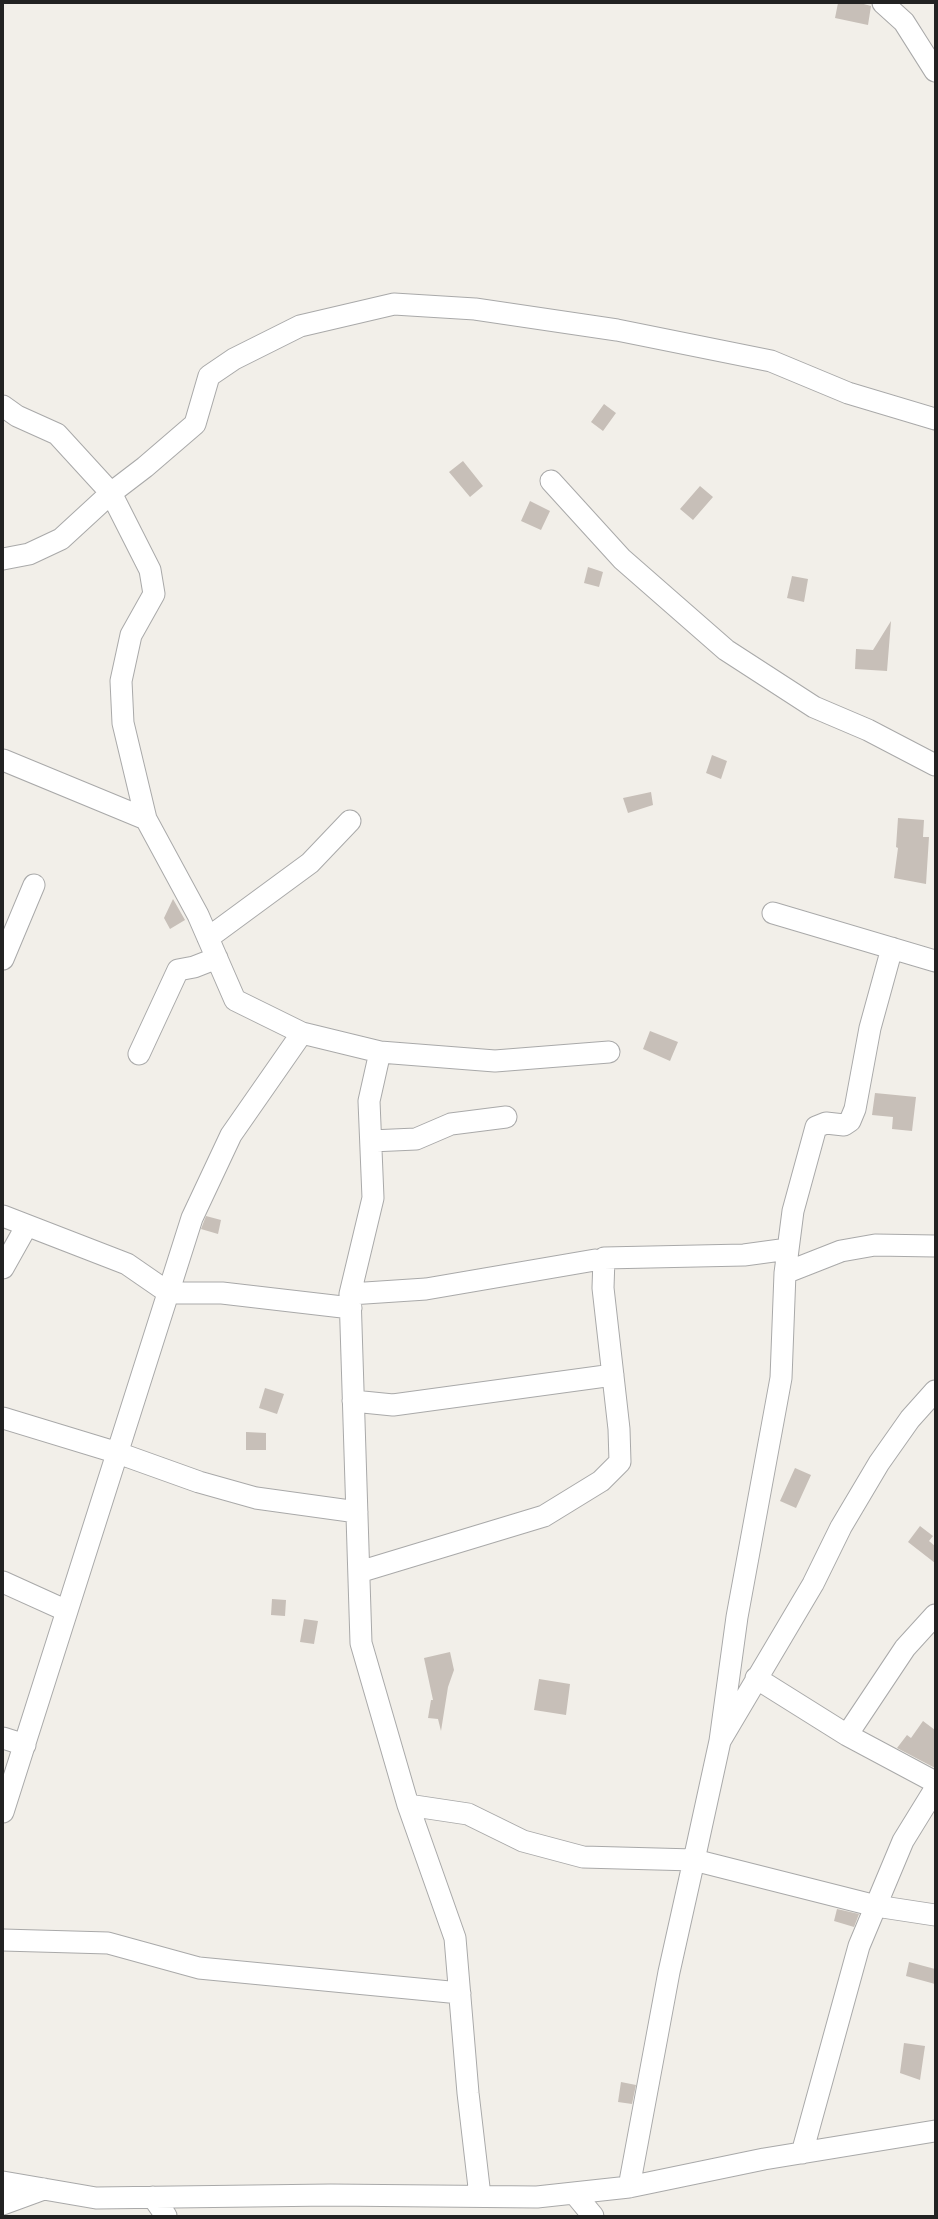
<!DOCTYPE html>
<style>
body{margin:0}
#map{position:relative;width:938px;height:2219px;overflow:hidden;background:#f2efe9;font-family:"Space Grotesk",sans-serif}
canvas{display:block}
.frame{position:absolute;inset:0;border:4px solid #222;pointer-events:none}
</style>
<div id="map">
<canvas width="938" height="2219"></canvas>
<div class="frame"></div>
</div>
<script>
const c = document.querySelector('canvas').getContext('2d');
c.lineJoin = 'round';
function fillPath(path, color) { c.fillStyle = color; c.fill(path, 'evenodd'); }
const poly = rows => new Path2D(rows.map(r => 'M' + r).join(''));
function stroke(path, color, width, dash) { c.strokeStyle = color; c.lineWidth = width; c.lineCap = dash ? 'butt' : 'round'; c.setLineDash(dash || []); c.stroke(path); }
const building = poly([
 [838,3,860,3,871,6,868,25,835,18],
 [604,404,616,413,603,431,591,422],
 [463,461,483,486,470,497,449,472],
 [700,486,713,497,693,520,680,509],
 [530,501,550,511,541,530,521,521],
 [588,567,603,572,599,587,584,583],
 [792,576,808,579,804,602,787,598],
 [891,621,887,671,855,669,856,649,873,650],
 [712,755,727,761,721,779,706,773],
 [651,792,653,805,628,813,623,798],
 [898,818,924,820,923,837,929,837,926,884,894,878,898,848,896,847],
 [173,899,185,920,170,929,164,918],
 [650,1031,678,1042,670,1061,643,1049],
 [875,1093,916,1097,912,1131,892,1129,893,1117,872,1115],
 [206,1216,221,1220,218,1234,201,1229],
 [265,1388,284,1394,277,1414,259,1408],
 [246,1432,266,1433,266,1450,246,1450],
 [795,1468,811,1475,796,1508,780,1501],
 [920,1526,933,1536,929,1541,935,1546,935,1563,908,1542],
 [272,1599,286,1600,285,1616,271,1615],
 [304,1619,318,1621,314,1644,300,1642],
 [450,1652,454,1670,448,1687,441,1731,438,1719,428,1718,431,1700,433,1700,424,1658],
 [539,1679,570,1684,566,1715,534,1710],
 [923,1721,935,1730,935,1768,897,1748,907,1735,911,1738],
 [837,1909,859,1914,854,1927,834,1921],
 [909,1962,935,1969,935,1984,906,1976],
 [904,2043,925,2046,920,2080,900,2073],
 [621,2082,636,2085,632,2104,618,2102]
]);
const minor = poly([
 [883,3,904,22,935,71],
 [3,406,17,416,57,434,111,493,150,570,154,594,131,635,121,681,123,723,146,819],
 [551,481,622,559,726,650,814,707,868,730,935,765],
 [3,559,29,554,61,539,111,493,145,467,195,424,209,376,234,359,300,326,394,304,475,309,617,330,771,361,848,393,935,419],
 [3,760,146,819,198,915,235,1000,302,1033,380,1052,369,1101,373,1198,350,1294,361,1643,408,1805,455,1938,468,2093,480,2196],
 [773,913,935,961],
 [208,938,310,863,350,821],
 [3,959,34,885],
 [380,1052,495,1061,609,1052],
 [139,1054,178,970,194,967,217,958],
 [371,1141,416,1139,451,1124,506,1117],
 [3,1216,127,1264,169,1293,222,1293,351,1308],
 [3,1268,26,1227],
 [785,1273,841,1251,875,1245,935,1246],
 [350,1294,426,1289,595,1260],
 [353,1401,393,1405,613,1375],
 [3,1418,118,1453,199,1482,256,1498,357,1512],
 [359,1572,544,1516,601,1481,620,1462,619,1429,603,1288,604,1258,744,1255,788,1249],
 [3,1582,67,1611],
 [756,1678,847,1735,935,1782],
 [847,1735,905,1648,935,1615],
 [3,1738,25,1745],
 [720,1741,737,1617,781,1378,785,1273,793,1211,816,1127,826,1123,844,1125,850,1121,855,1109,870,1028,892,948],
 [408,1805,468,1814,523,1841,583,1857,694,1860,720,1741,813,1584,841,1527,879,1463,910,1419,935,1391],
 [3,1812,192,1218,231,1135,302,1033],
 [3,1940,108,1943,199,1968,460,1993],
 [802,2153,859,1946,903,1841,935,1789],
 [3,2182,96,2198,331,2195,537,2197,629,2187,764,2159,935,2131],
 [629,2187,669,1972,694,1860,876,1906,935,1915],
 [574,2193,593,2216],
 [153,2197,166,2216],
 [3,2204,44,2189]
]);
fillPath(building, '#c7bfb8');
stroke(minor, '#a9a9a9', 23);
stroke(minor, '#fff', 21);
</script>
